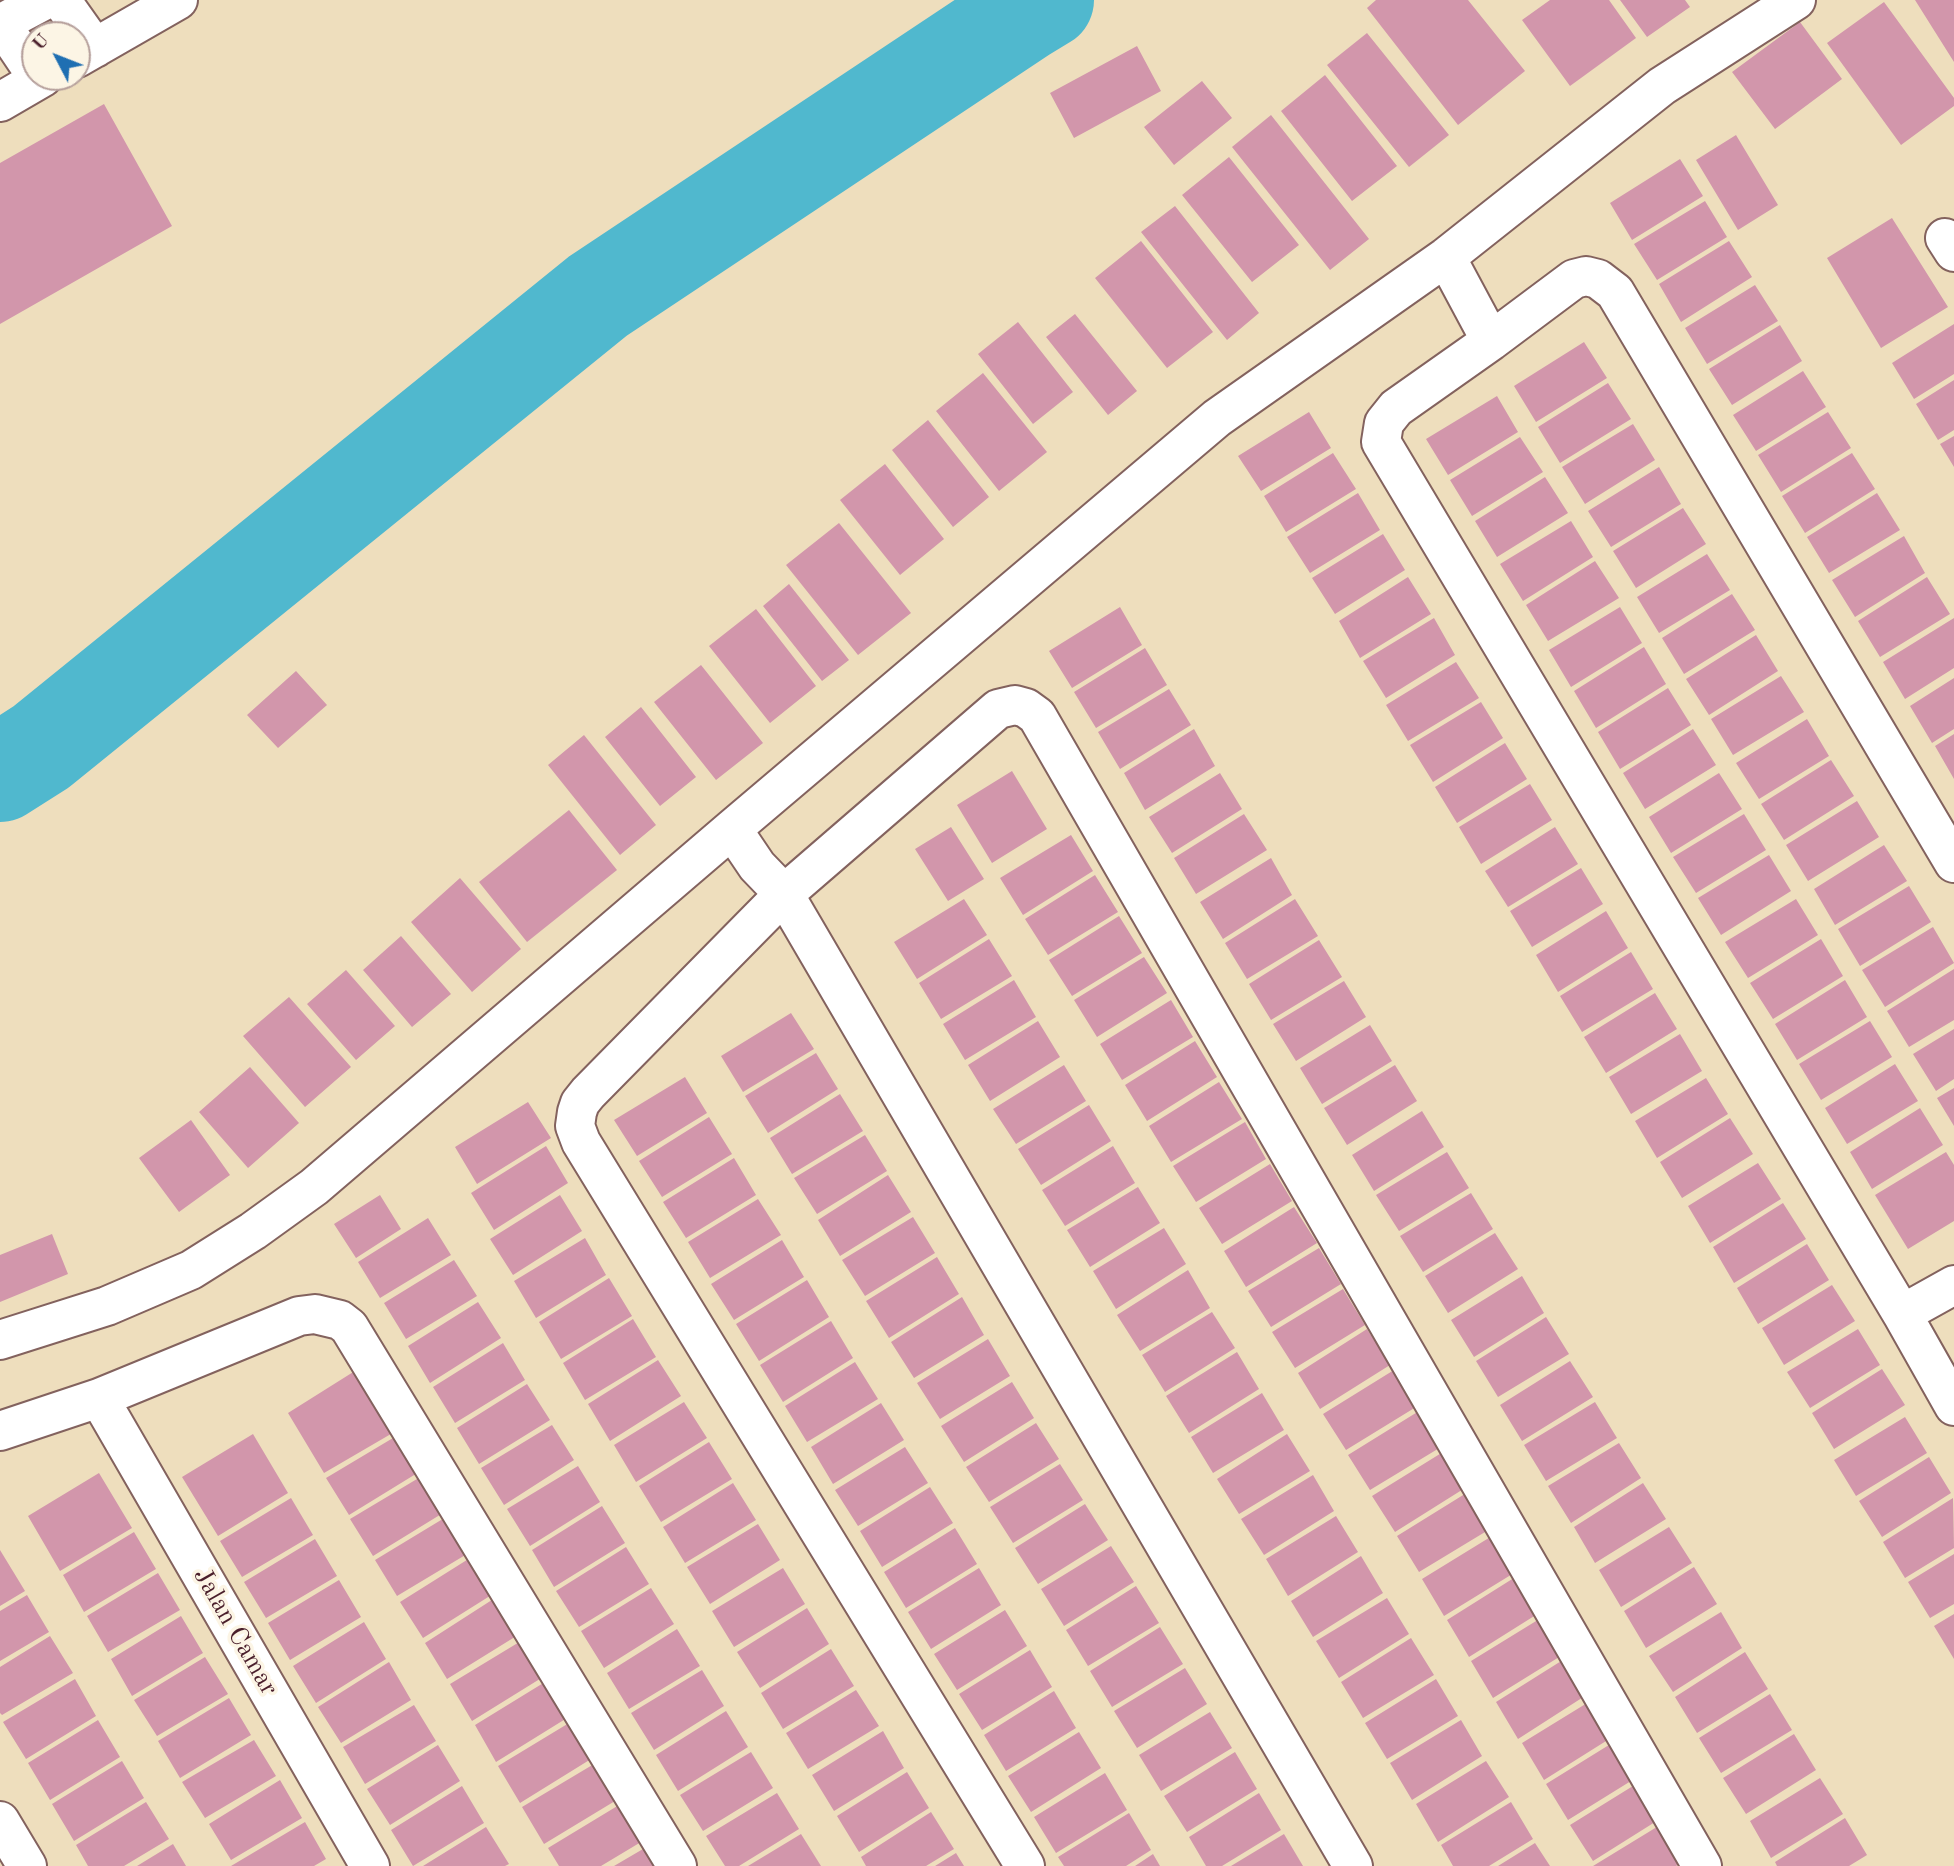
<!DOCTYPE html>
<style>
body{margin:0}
#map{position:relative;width:1954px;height:1866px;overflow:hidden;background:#eedebd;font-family:"Old Standard TT",serif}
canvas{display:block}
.north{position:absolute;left:21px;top:21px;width:70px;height:70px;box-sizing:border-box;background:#fcf5e5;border:2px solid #b59f9b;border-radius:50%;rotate:312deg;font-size:19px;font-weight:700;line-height:28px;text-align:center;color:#4a1f2b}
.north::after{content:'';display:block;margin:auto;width:24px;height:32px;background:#1f6fb2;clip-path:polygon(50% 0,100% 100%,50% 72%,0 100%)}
</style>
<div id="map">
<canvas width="1954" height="1866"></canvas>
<div class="north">U</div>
</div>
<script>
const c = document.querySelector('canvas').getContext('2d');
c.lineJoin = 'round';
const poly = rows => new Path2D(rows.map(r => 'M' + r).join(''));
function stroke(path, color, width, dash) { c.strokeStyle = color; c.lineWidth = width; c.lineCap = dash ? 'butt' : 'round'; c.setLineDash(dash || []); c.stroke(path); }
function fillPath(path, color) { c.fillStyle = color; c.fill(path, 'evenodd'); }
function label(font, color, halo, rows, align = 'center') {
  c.font = font + ' "Old Standard TT",serif'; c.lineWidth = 7; c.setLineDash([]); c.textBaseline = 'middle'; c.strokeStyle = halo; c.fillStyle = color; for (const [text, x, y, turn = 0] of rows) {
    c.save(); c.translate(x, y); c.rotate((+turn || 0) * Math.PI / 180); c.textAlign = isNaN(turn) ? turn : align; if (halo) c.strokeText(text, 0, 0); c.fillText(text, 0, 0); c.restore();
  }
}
const river = poly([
 [0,773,41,747,598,296,1022,14,1045,0]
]);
const building = poly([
 [1376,0,1468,0,1525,71,1458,125,1367,8],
 [1550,0,1609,0,1636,38,1570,86,1522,20],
 [1620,0,1685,0,1690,7,1647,37],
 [1915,0,1954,0,1954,62],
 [1884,2,1954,98,1954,106,1901,145,1827,43],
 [1800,22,1842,79,1775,129,1732,72],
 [1367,33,1449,135,1409,167,1327,65],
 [1137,46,1161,91,1074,138,1050,93],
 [1325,75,1397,166,1352,201,1281,111],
 [1202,81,1232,118,1174,165,1144,127],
 [104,104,172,226,0,324,0,163],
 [1271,115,1369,239,1330,270,1232,147],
 [1736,135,1778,205,1738,230,1696,160],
 [1229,157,1299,245,1252,282,1182,195],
 [1680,159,1703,196,1632,240,1610,203],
 [1705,201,1727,237,1657,280,1634,244],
 [1175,206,1259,313,1227,340,1141,232],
 [1892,218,1948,307,1881,348,1827,258],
 [1141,241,1213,332,1167,368,1095,278],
 [1729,241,1752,277,1681,322,1659,284],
 [1755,285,1778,321,1707,364,1685,328],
 [1075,314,1137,391,1108,415,1046,337],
 [1018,322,1073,392,1033,424,978,354],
 [1954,324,1954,374,1914,399,1892,363],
 [1780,325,1802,361,1732,405,1709,369],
 [1584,342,1607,378,1536,422,1514,386],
 [1803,371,1826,407,1756,451,1733,415],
 [983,373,1047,452,999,491,936,411],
 [1954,380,1954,430,1938,440,1916,404],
 [1608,383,1631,419,1560,463,1538,427],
 [1497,396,1518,432,1448,475,1426,439],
 [1309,412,1331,448,1261,491,1238,456],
 [1828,412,1851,448,1781,492,1758,455],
 [928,420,989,497,953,527,892,450],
 [1633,424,1655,460,1585,504,1562,467],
 [1954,436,1954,467,1940,444],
 [1520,437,1543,472,1472,516,1450,480],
 [1333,453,1356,489,1286,532,1264,496],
 [1852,453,1875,489,1805,533,1782,496],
 [885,464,944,539,900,575,840,500],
 [1659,467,1681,504,1611,547,1588,511],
 [1545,477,1568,513,1497,557,1475,521],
 [1358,493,1380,530,1310,573,1287,537],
 [1877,493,1900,530,1829,573,1807,537],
 [1683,508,1706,544,1636,588,1613,551],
 [1571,521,1593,557,1523,601,1500,564],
 [839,523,911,613,858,655,786,565],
 [1383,534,1405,570,1335,614,1312,578],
 [1904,536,1925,573,1855,617,1832,580],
 [1707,554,1730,590,1659,633,1637,597],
 [1595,561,1619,598,1548,641,1526,605],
 [1408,577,1431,614,1360,658,1339,621],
 [1927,577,1950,614,1880,657,1858,621],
 [789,584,849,660,822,681,763,606],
 [1732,594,1755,630,1684,674,1662,638],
 [1120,607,1142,645,1072,688,1049,651],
 [1620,607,1642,643,1571,687,1549,650],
 [756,609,816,686,770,723,709,646],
 [1434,618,1455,655,1386,698,1363,661],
 [1954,618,1954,668,1905,699,1883,662],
 [1756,635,1778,671,1709,715,1686,679],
 [1644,647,1666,684,1596,728,1574,691],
 [1145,648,1167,685,1096,728,1074,692],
 [1456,662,1479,698,1408,741,1386,705],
 [701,665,763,743,716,780,654,702],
 [296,671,327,705,278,748,247,715],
 [1781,676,1804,712,1733,755,1711,719],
 [1954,678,1954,729,1932,743,1910,706],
 [1668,688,1691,725,1620,769,1598,732],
 [1169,689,1191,725,1120,769,1098,732],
 [1481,702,1503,738,1433,782,1410,745],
 [641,707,696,777,660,806,605,737],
 [1807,719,1829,756,1759,799,1736,763],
 [1194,729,1215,766,1145,810,1124,773],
 [1693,729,1716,765,1645,809,1623,773],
 [1954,734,1954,779,1935,746],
 [584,735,656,825,620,855,548,765],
 [1505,743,1527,779,1457,823,1435,787],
 [1831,760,1854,796,1784,840,1761,804],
 [1012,771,1047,829,992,863,957,805],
 [1220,773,1242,809,1172,853,1149,817],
 [1719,773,1742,809,1671,853,1649,817],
 [1530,784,1552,820,1481,864,1459,827],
 [1857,801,1879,837,1808,881,1786,845],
 [569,810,617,870,527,942,479,882],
 [1244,814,1267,850,1196,894,1174,858],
 [1744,814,1766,850,1696,893,1673,857],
 [951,827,984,879,948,901,915,849],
 [1555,827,1578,864,1508,907,1485,871],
 [1071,835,1093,871,1023,915,1000,878],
 [1884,845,1907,881,1835,925,1814,889],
 [1769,855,1791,891,1721,935,1698,898],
 [1271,858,1292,895,1223,939,1200,902],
 [1581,868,1603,904,1532,947,1510,911],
 [1095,875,1118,912,1048,955,1025,919],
 [460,878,521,949,472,992,411,922],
 [1909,886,1931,922,1860,966,1838,929],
 [964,899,987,935,917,979,894,942],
 [1295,899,1318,936,1247,979,1225,943],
 [1796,899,1818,935,1748,978,1725,942],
 [1606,911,1628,948,1558,992,1536,955],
 [1119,916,1142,953,1072,996,1049,960],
 [1933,927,1954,963,1885,1007,1862,970],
 [401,936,451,994,412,1027,363,970],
 [989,939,1012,976,941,1019,919,983],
 [1821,939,1843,976,1773,1019,1750,983],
 [1319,940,1342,977,1271,1020,1249,984],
 [1631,952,1653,989,1582,1032,1560,996],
 [1144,957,1167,993,1097,1037,1074,1000],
 [1954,969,1954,1020,1909,1047,1887,1011],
 [346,970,395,1026,356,1060,307,1004],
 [1014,980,1036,1017,965,1060,943,1024],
 [1845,980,1867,1017,1797,1060,1775,1024],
 [1344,981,1366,1017,1296,1061,1273,1024],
 [1655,993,1677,1029,1606,1073,1584,1037],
 [289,997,351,1067,305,1107,243,1036],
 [1171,1000,1193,1037,1122,1080,1100,1044],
 [791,1013,814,1049,743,1092,721,1056],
 [1038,1021,1060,1057,990,1101,968,1065],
 [1870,1021,1892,1057,1821,1100,1799,1064],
 [1370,1025,1392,1061,1322,1104,1300,1068],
 [1954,1029,1954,1079,1936,1091,1913,1054],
 [1680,1034,1702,1071,1631,1114,1609,1077],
 [1195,1041,1217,1077,1147,1121,1125,1085],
 [816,1053,838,1089,768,1133,745,1096],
 [1895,1064,1918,1101,1847,1144,1825,1108],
 [1064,1065,1086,1101,1016,1144,993,1109],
 [1395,1065,1417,1101,1347,1145,1324,1108],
 [250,1067,299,1123,248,1168,199,1112],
 [685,1077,707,1113,637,1156,614,1120],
 [1706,1078,1728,1114,1657,1158,1635,1121],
 [1219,1082,1242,1119,1171,1162,1149,1126],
 [1954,1088,1954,1126,1937,1098],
 [840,1094,863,1131,792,1174,770,1138],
 [528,1102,551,1138,477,1184,455,1147],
 [1089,1105,1111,1141,1041,1185,1018,1149],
 [1920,1108,1943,1145,1872,1189,1850,1152],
 [1422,1111,1444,1147,1374,1191,1352,1155],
 [709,1117,732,1154,662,1197,639,1161],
 [1730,1118,1753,1154,1682,1198,1660,1162],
 [191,1120,230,1175,179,1212,139,1158],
 [1245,1122,1266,1159,1196,1202,1173,1166],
 [865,1135,887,1171,817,1214,794,1178],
 [546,1146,568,1183,494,1230,471,1193],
 [1113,1146,1135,1183,1065,1226,1042,1190],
 [1447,1152,1469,1188,1399,1231,1376,1195],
 [1946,1152,1954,1165,1954,1221,1908,1249,1875,1195],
 [734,1158,756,1195,686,1238,663,1202],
 [1758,1163,1781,1199,1710,1243,1688,1206],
 [1270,1164,1292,1201,1222,1244,1199,1208],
 [888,1175,911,1212,840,1256,818,1220],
 [1138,1187,1160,1223,1090,1267,1067,1230],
 [1471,1193,1493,1229,1423,1272,1400,1236],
 [380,1195,401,1229,356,1258,334,1224],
 [560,1195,582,1231,513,1275,490,1239],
 [758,1199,781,1235,710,1278,688,1242],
 [1783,1203,1806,1239,1734,1283,1713,1247],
 [1294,1207,1317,1243,1246,1287,1224,1251],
 [913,1217,935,1253,865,1296,842,1260],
 [428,1218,451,1255,380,1298,358,1262],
 [1164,1228,1186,1264,1116,1309,1093,1271],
 [1495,1233,1518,1269,1448,1313,1425,1276],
 [52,1234,68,1274,0,1302,0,1255],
 [585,1238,606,1275,536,1318,514,1281],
 [782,1240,804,1277,734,1320,711,1284],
 [1807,1244,1829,1280,1758,1324,1737,1288],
 [1319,1248,1341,1284,1271,1327,1248,1291],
 [937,1257,959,1294,889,1338,866,1301],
 [454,1260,477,1296,406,1339,384,1303],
 [1188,1270,1210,1308,1140,1351,1117,1315],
 [1522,1276,1544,1313,1474,1357,1451,1320],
 [609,1278,632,1316,561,1359,539,1322],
 [807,1280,829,1317,759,1361,736,1324],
 [1832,1285,1855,1321,1784,1365,1762,1328],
 [1343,1289,1365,1325,1295,1368,1272,1332],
 [962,1297,984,1335,914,1378,891,1342],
 [478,1302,501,1338,430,1383,408,1346],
 [1212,1312,1235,1348,1165,1392,1142,1355],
 [1546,1317,1569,1354,1498,1397,1476,1361],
 [633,1319,656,1357,585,1400,563,1363],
 [831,1321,853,1358,783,1402,760,1365],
 [1367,1329,1390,1365,1320,1409,1298,1373],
 [1858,1329,1880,1365,1810,1408,1787,1372],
 [988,1339,1010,1376,940,1419,917,1383],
 [503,1343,525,1380,455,1423,433,1387],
 [1237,1352,1259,1389,1189,1433,1166,1396],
 [658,1360,681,1396,610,1441,588,1404],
 [1570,1361,1593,1397,1522,1441,1500,1405],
 [855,1362,878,1399,807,1442,785,1406],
 [358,1369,396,1431,324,1473,288,1413],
 [1882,1369,1905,1405,1834,1449,1812,1413],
 [1394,1370,1416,1407,1346,1450,1323,1414],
 [1012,1382,1034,1418,964,1462,941,1426],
 [527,1384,550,1420,479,1464,457,1428],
 [1262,1393,1284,1430,1213,1473,1191,1437],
 [684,1402,707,1438,636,1482,614,1445],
 [1595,1402,1617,1438,1546,1481,1524,1445],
 [881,1403,904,1440,833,1484,811,1447],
 [1419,1411,1441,1447,1370,1490,1348,1455],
 [1905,1417,1927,1453,1856,1496,1834,1460],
 [1036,1423,1059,1459,989,1502,966,1467],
 [552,1425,574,1460,504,1505,481,1468],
 [253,1434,288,1493,218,1536,182,1477],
 [1287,1434,1310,1471,1239,1514,1217,1479],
 [398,1435,419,1472,349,1515,326,1478],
 [709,1442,732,1479,661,1522,639,1486],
 [1619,1443,1641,1478,1571,1523,1548,1486],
 [905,1447,928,1483,858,1526,835,1490],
 [1443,1452,1465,1488,1395,1532,1372,1496],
 [1929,1457,1951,1493,1882,1537,1859,1501],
 [1060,1464,1083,1500,1013,1543,990,1507],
 [578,1466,600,1502,530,1546,507,1509],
 [99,1473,132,1528,60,1571,28,1516],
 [1313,1475,1334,1511,1264,1555,1241,1519],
 [422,1476,443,1513,373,1556,350,1519],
 [733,1483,756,1520,685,1563,663,1527],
 [1643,1483,1666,1519,1595,1563,1574,1527],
 [930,1487,953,1523,882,1567,860,1531],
 [1468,1492,1490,1529,1419,1572,1397,1536],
 [291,1498,313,1535,242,1577,220,1541],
 [1953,1498,1954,1548,1905,1578,1883,1542],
 [1085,1504,1108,1540,1038,1584,1015,1548],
 [602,1506,625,1543,554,1587,532,1550],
 [1336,1516,1358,1552,1288,1596,1266,1559],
 [446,1517,467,1554,397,1596,375,1560],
 [758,1524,780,1560,710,1604,687,1567],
 [1669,1527,1692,1563,1621,1607,1599,1570],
 [955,1528,977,1564,906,1608,884,1572],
 [134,1532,156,1569,84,1612,63,1575],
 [1492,1536,1514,1573,1444,1616,1422,1579],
 [315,1539,337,1576,266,1618,244,1582],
 [1111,1546,1134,1582,1064,1626,1041,1589],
 [626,1547,649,1584,579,1627,556,1591],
 [0,1550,25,1591,0,1606],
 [1954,1554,1954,1604,1930,1618,1908,1582],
 [1361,1556,1383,1593,1313,1637,1291,1601],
 [470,1558,493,1594,423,1638,400,1602],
 [1694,1567,1717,1604,1646,1648,1624,1611],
 [783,1568,805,1604,734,1647,712,1611],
 [979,1568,1001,1605,931,1649,908,1612],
 [158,1573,180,1610,108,1652,87,1616],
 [1517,1576,1539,1613,1469,1657,1447,1620],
 [339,1580,361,1617,290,1660,268,1623],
 [1136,1586,1159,1623,1088,1666,1066,1630],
 [651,1588,674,1624,604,1668,581,1631],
 [27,1595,49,1632,0,1661,0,1611],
 [495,1598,518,1635,447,1679,425,1643],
 [1387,1598,1409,1634,1339,1678,1316,1641],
 [807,1608,829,1644,760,1688,737,1652],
 [1005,1610,1027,1646,957,1690,934,1654],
 [1721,1612,1742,1648,1673,1692,1649,1656],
 [1954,1614,1954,1659,1934,1626],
 [181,1616,203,1653,132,1696,111,1659],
 [1541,1618,1564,1654,1493,1698,1471,1661],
 [364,1622,386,1659,316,1703,293,1666],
 [1160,1627,1183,1664,1112,1707,1090,1671],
 [677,1629,700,1666,629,1709,607,1673],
 [50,1636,73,1673,2,1715,0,1713,0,1667],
 [1411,1638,1434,1675,1363,1718,1341,1682],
 [521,1641,543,1677,472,1721,450,1684],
 [831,1649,854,1686,783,1729,761,1693],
 [1030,1650,1052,1687,982,1730,959,1694],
 [1745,1652,1768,1689,1697,1733,1675,1697],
 [205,1657,228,1694,157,1736,134,1700],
 [1566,1658,1588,1694,1518,1739,1496,1702],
 [389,1662,411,1700,341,1743,318,1707],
 [1185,1668,1207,1704,1137,1748,1114,1711],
 [702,1670,724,1706,654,1750,631,1713],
 [75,1679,96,1716,26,1759,3,1722],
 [1436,1679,1458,1716,1387,1759,1365,1723],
 [545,1682,567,1718,496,1762,475,1725],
 [856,1690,879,1726,808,1769,786,1733],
 [1054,1691,1076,1728,1006,1771,984,1735],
 [1770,1694,1792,1730,1721,1773,1699,1738],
 [229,1698,251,1735,180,1778,158,1741],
 [1592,1700,1614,1736,1544,1780,1522,1743],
 [414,1705,436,1741,365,1784,343,1747],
 [726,1711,748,1747,678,1791,656,1755],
 [1210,1712,1232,1748,1161,1791,1139,1755],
 [98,1720,120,1757,50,1800,28,1763],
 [1461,1720,1482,1756,1412,1800,1390,1763],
 [569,1723,591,1759,520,1803,498,1766],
 [883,1731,904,1768,834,1811,812,1775],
 [1079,1732,1101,1768,1031,1812,1008,1776],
 [1794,1734,1816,1770,1746,1814,1723,1778],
 [254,1740,276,1776,205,1818,182,1782],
 [1617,1740,1639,1776,1568,1820,1546,1784],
 [438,1745,460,1781,390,1825,367,1789],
 [751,1752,773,1788,703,1831,680,1795],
 [1235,1752,1257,1789,1187,1832,1164,1796],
 [122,1761,144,1798,74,1841,52,1804],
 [1486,1761,1509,1797,1438,1842,1416,1804],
 [594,1764,615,1801,544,1844,522,1807],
 [907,1772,929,1808,859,1852,837,1816],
 [1105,1773,1127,1810,1056,1853,1034,1817],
 [1820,1778,1843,1814,1771,1858,1750,1821],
 [280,1780,302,1818,231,1860,209,1824],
 [1641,1781,1663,1817,1593,1861,1570,1825],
 [462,1786,484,1823,413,1866,391,1830],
 [777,1793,799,1829,739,1866,725,1866,706,1836],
 [1259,1793,1281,1830,1222,1866,1206,1866,1189,1837],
 [146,1802,169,1839,124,1866,88,1866,76,1845],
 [1511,1802,1533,1839,1489,1866,1453,1866,1441,1845],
 [619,1805,641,1842,601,1866,559,1866,548,1848],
 [931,1812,954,1849,926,1866,866,1866,861,1857],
 [1129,1813,1151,1850,1126,1866,1064,1866,1058,1857],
 [1845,1818,1867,1855,1849,1866,1777,1866,1775,1862],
 [305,1822,326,1859,314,1866,231,1866],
 [1665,1822,1688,1858,1676,1866,1593,1866],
 [486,1827,509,1864,505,1866,423,1866],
 [801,1834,821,1866,748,1866],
 [1284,1834,1303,1866,1231,1866],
 [1535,1843,1550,1866,1498,1866],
 [173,1844,186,1866,137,1866],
 [643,1849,653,1866,614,1866],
 [956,1853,964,1866,935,1866],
 [1153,1854,1160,1866,1135,1866]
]);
const street = poly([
 [61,0,95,48],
 [0,22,35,74],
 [0,24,45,0],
 [77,58,178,0],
 [0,102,43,77],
 [1945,238,1954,252],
 [1446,257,1491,341],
 [732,829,757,866,784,894,1353,1866],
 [1954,863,1615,292,1598,279,1586,276,1574,279,1491,341,1396,408,1384,423,1381,442,1902,1314,1954,1406],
 [1902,1314,1954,1285],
 [0,1340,107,1306,191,1270,253,1231,314,1187,732,829,1217,418,1446,257,1662,86,1796,0],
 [99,1398,370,1866],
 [0,1431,99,1398,299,1316,315,1314,340,1320,349,1327,677,1866],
 [0,1821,27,1866],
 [1025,1866,581,1142,575,1126,577,1112,580,1103,588,1093,784,894,998,709,1015,705,1026,708,1037,716,1702,1866]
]);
const streetNames = [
 ["Jalan Camar",235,1632,60]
];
stroke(river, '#50b8ce', 98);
fillPath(building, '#d296ab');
stroke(street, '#83625e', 42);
stroke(street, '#fff', 38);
label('26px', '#4a1f2b', '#fcf5e5', streetNames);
</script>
